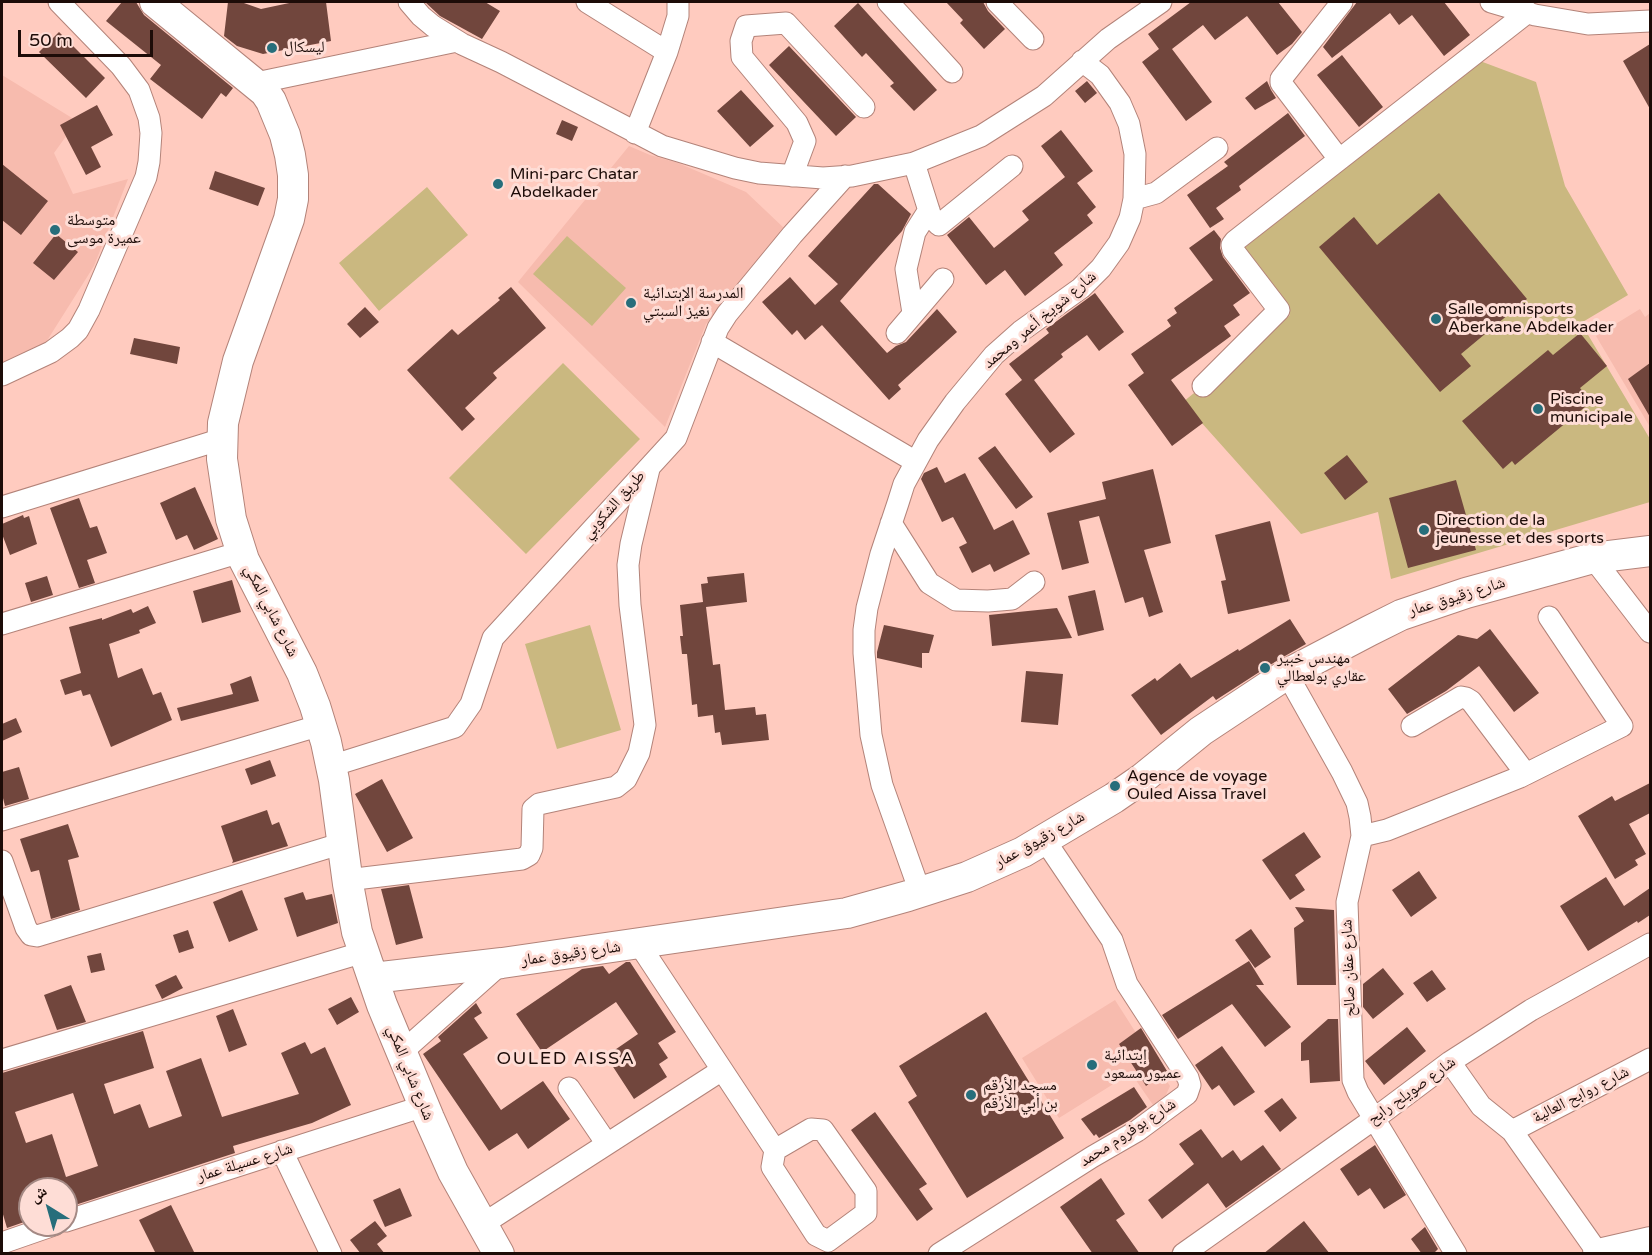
<!DOCTYPE html>
<meta charset="utf-8">
<style>
body{margin:0}
#map{position:relative;width:1652px;height:1255px;overflow:hidden;background:#ffcbbf;font-family:"Varela Round","Noto Naskh Arabic",sans-serif}
canvas{display:block}
.frame{position:absolute;inset:0;border:3px solid #1d0c08;pointer-events:none}
.north{position:absolute;left:18px;top:1177px;width:60px;height:60px;box-sizing:border-box;background:#feddd6;border:2px solid #a48984;border-radius:50%;rotate:323deg;font-size:16px;font-weight:700;line-height:24px;text-align:center;color:#1d0c08}
.north::after{content:'';display:block;margin:auto;width:21px;height:27px;background:#276e7b;clip-path:polygon(50% 0,100% 100%,50% 72%,0 100%)}
.scale{position:absolute;left:18px;top:30px;width:135px;height:27px;box-sizing:border-box;border:3px solid #1d0c08;border-top:0;padding-left:8px;font-size:18px;line-height:21px;white-space:nowrap;color:#1d0c08;-webkit-text-stroke:4px #feddd6;paint-order:stroke}
</style>
<div id="map">
<canvas width="1652" height="1255"></canvas>
<div class="frame"></div>
<div class="north">ش</div>
<div class="scale">50 m</div>
</div>
<script>
const c = document.querySelector('canvas').getContext('2d');
c.lineJoin = 'round';
function fillPath(path, color) { c.fillStyle = color; c.fill(path, 'evenodd'); }
const poly = rows => new Path2D(rows.map(r => 'M' + r).join(''));
function stroke(path, color, width, dash) { c.strokeStyle = color; c.lineWidth = width; c.lineCap = dash ? 'butt' : 'round'; c.setLineDash(dash || []); c.stroke(path); }
function label(font, color, halo, rows, align = 'center') {
  c.font = font + ' "Varela Round","Noto Naskh Arabic",sans-serif'; c.lineWidth = 6; c.setLineDash([]); c.textBaseline = 'middle'; c.strokeStyle = halo; c.fillStyle = color; for (const [text, x, y, turn = 0] of rows) {
    c.save(); c.translate(x, y); c.rotate((+turn || 0) * Math.PI / 180); c.textAlign = isNaN(turn) ? turn : align; if (halo) c.strokeText(text, 0, 0); c.fillText(text, 0, 0); c.restore();
  }
}
const built = poly([
 [2,75,77,121,54,153,73,194,128,179,94,266,43,347,2,364],
 [629,146,650,155,678,163,746,192,785,229,706,324,665,427,518,282],
 [1640,309,1645,317,1650,313,1650,427,1596,336],
 [1115,1000,1170,1086,1165,1097,1153,1105,1131,1073,1059,1118,1022,1058]
]);
const green = poly([
 [1480,61,1536,82,1565,186,1628,295,1581,323,1650,439,1650,502,1391,579,1378,512,1301,534,1183,402,1290,315,1239,252],
 [427,187,468,235,379,311,339,263],
 [567,236,626,288,592,326,533,274],
 [563,363,640,439,526,554,449,478],
 [590,625,621,730,557,749,525,644]
]);
const building = poly([
 [122,2,136,2,144,15,233,88,226,97,221,93,202,119,150,79,161,65,106,21],
 [228,2,241,2,261,9,294,2,326,2,331,41,263,54,237,46,224,36],
 [425,2,485,2,500,11,482,39,440,16],
 [946,2,983,2,988,11,1005,29,984,49,960,23,963,20],
 [1191,2,1278,2,1302,32,1292,44,1277,55,1247,16,1215,40,1203,25,1172,49,1212,102,1186,121,1142,62,1159,49,1148,34],
 [1357,2,1444,2,1470,35,1444,56,1412,15,1399,25,1390,13,1332,58,1323,47],
 [858,3,937,90,914,111,890,86,894,83,866,53,862,57,834,26],
 [59,32,105,78,86,98,39,52],
 [1650,44,1650,109,1623,61],
 [789,46,856,117,836,136,769,65],
 [1342,55,1383,107,1359,127,1317,75],
 [1087,81,1097,93,1085,103,1075,91],
 [1267,81,1271,90,1276,98,1255,110,1245,98],
 [741,90,774,126,750,147,717,111],
 [97,105,113,135,91,147,101,167,86,175,60,125],
 [1288,113,1305,136,1239,186,1241,190,1216,208,1224,219,1210,228,1187,195,1228,166,1224,162],
 [562,120,578,127,572,141,556,134],
 [1061,130,1093,171,1077,183,1096,207,1087,215,1093,223,1054,253,1063,265,1025,296,1005,270,986,285,947,235,969,217,994,248,1029,220,1022,211,1065,177,1041,146],
 [2,164,48,201,21,235,2,220],
 [215,171,265,188,258,206,209,189],
 [874,184,878,184,911,214,902,231,840,301,887,353,896,346,906,342,937,309,957,332,898,385,901,389,889,400,822,325,805,340,797,330,792,335,762,302,790,277,815,305,838,284,808,256],
 [1439,193,1527,299,1461,354,1471,366,1440,392,1319,247,1354,217,1377,245],
 [1214,230,1221,239,1220,248,1223,257,1250,293,1233,305,1240,315,1224,326,1231,336,1171,380,1203,423,1172,446,1128,385,1144,373,1131,354,1171,326,1167,320,1177,313,1174,308,1213,280,1189,248],
 [56,234,78,252,54,280,33,263],
 [511,287,546,328,493,373,497,378,465,408,475,419,462,431,407,370,452,329,458,335,500,300,498,298],
 [1095,293,1124,332,1099,351,1087,335,1061,354,1063,357,1034,380,1075,434,1050,453,1005,394,1022,380,1009,364,1049,333,1046,329],
 [365,307,379,322,360,338,347,324],
 [1580,333,1607,366,1580,388,1591,402,1515,465,1512,461,1503,469,1462,421,1548,350,1553,355],
 [134,338,180,347,177,364,130,354],
 [1650,363,1650,417,1628,379],
 [995,446,1033,497,1016,509,978,458],
 [1347,455,1368,482,1345,500,1324,473],
 [937,467,945,483,965,473,994,530,1013,520,1030,554,994,572,990,564,972,573,959,547,967,543,953,517,942,522,921,479,924,473],
 [1153,469,1171,543,1144,550,1163,612,1149,617,1143,597,1125,603,1099,516,1079,521,1089,563,1062,570,1047,513,1106,499,1102,482],
 [1456,480,1476,550,1408,568,1389,498],
 [195,487,218,539,194,550,187,535,176,540,160,503],
 [79,498,90,528,97,526,107,553,87,560,95,583,79,588,50,508],
 [23,515,24,518,29,516,37,544,10,555,2,534,2,524],
 [1270,521,1290,601,1228,614,1221,581,1226,580,1215,535],
 [744,573,747,602,706,607,713,665,720,664,725,710,755,707,756,715,766,714,769,740,722,745,720,732,715,733,713,715,698,717,697,704,692,705,687,654,682,654,680,636,683,636,680,605,703,602,701,584,708,583,707,577],
 [47,576,53,595,31,602,25,583],
 [232,580,241,612,202,623,193,591],
 [1095,590,1104,630,1078,636,1068,596],
 [148,606,156,623,139,630,140,633,109,644,118,678,142,668,153,695,161,692,172,720,111,747,90,694,83,696,81,690,65,695,60,680,81,673,69,627,102,618,102,620,131,609,133,613],
 [1057,608,1072,638,992,646,989,615],
 [1290,619,1306,644,1278,660,1216,700,1213,696,1161,735,1131,695,1155,678,1157,681,1180,663,1191,678,1238,649,1239,651],
 [884,625,934,635,929,653,922,653,922,668,877,658,877,652],
 [1490,629,1539,693,1514,712,1479,666,1446,691,1407,714,1388,689,1458,635,1477,639],
 [1026,671,1063,674,1058,725,1021,722],
 [251,676,259,701,181,721,177,708,233,694,230,684],
 [16,718,22,732,2,741,2,724],
 [270,760,276,776,251,785,245,769],
 [19,767,29,799,5,806,2,794,2,772],
 [382,779,413,838,387,852,355,794],
 [1650,783,1650,813,1629,824,1646,854,1635,860,1638,865,1615,879,1578,816,1612,796,1615,801],
 [267,810,272,825,279,822,288,846,232,863,233,861,221,826],
 [68,824,79,857,68,860,80,910,51,919,39,870,31,872,20,839],
 [1304,832,1321,857,1295,875,1305,890,1290,900,1262,860],
 [1419,871,1437,898,1411,917,1392,890],
 [1606,877,1624,906,1650,888,1650,915,1638,923,1637,921,1588,951,1560,906],
 [409,885,423,938,396,945,381,889],
 [242,890,258,930,229,942,213,902],
 [303,892,306,900,332,894,338,923,297,937,284,898],
 [1295,907,1334,910,1336,985,1297,985,1294,928,1304,921],
 [1251,929,1271,957,1255,968,1235,940],
 [188,930,194,948,179,953,173,935],
 [101,953,105,970,91,973,87,956],
 [1249,961,1264,985,1256,985,1291,1027,1265,1047,1232,1004,1178,1039,1162,1015],
 [626,962,630,962,676,1032,658,1043,668,1058,659,1064,667,1077,634,1099,606,1056,638,1034,616,1002,542,1052,516,1014,582,969,603,966,609,974],
 [1383,968,1404,994,1373,1019,1363,1007,1363,984],
 [1432,970,1446,989,1427,1002,1413,983],
 [176,975,183,988,162,999,155,985],
 [71,985,86,1022,57,1030,44,995],
 [351,997,359,1012,337,1025,328,1009],
 [476,1003,482,1013,474,1018,488,1038,463,1054,501,1110,543,1081,570,1119,528,1149,517,1133,489,1151,423,1054,441,1041,438,1037],
 [233,1009,247,1045,229,1052,216,1016],
 [986,1012,1064,1138,967,1198,908,1102,917,1096,899,1066],
 [1328,1019,1338,1019,1340,1081,1310,1083,1309,1060,1301,1061,1301,1043],
 [1407,1027,1426,1051,1384,1085,1365,1061],
 [1141,1028,1167,1071,1146,1086,1119,1044],
 [143,1031,154,1068,104,1084,114,1114,140,1104,149,1128,182,1116,166,1071,201,1058,222,1117,299,1094,281,1053,305,1042,311,1054,325,1047,351,1105,312,1123,233,1146,235,1153,66,1208,66,1189,30,1189,30,1220,7,1228,2,1211,2,1073],
 [73,1093,98,1166,66,1177,52,1134,26,1143,15,1112],
 [1222,1046,1255,1092,1234,1106,1219,1085,1212,1090,1195,1065],
 [1134,1087,1147,1107,1130,1120,1099,1138,1096,1134,1094,1136,1081,1119],
 [1282,1098,1297,1118,1280,1132,1264,1111],
 [875,1112,927,1184,919,1189,933,1209,917,1221,851,1130],
 [1201,1129,1222,1158,1233,1150,1241,1161,1263,1145,1281,1169,1226,1208,1208,1183,1162,1219,1148,1200,1194,1164,1179,1144],
 [1375,1145,1406,1195,1384,1209,1370,1188,1358,1196,1340,1169],
 [1101,1178,1125,1214,1116,1220,1140,1254,1093,1254,1060,1207],
 [400,1188,412,1216,385,1227,373,1200],
 [171,1205,195,1254,156,1254,139,1220],
 [375,1221,387,1236,377,1244,385,1254,361,1254,350,1240],
 [1304,1221,1330,1254,1263,1254],
 [1425,1227,1438,1249,1433,1254,1422,1254,1411,1239]
]);
const minor = poly([
 [409,2,421,16,433,26,462,44,501,62,662,146,735,168,759,173,823,178,852,176,914,163,981,136,1044,96,1108,39,1161,2],
 [587,2,667,52],
 [888,2,952,72],
 [997,2,1033,39],
 [1491,2,1535,15,1588,24,1650,21],
 [256,83,457,41],
 [635,133,667,52,678,16,678,2],
 [1339,159,1281,83,1281,79,1342,2],
 [914,163,931,217,939,225,1012,166],
 [792,176,805,141,797,123,742,57,741,41,746,26,786,23,864,107],
 [1134,199,1156,193,1217,148],
 [913,313,906,269,915,232,929,210],
 [897,333,943,279],
 [712,342,916,462],
 [2,375,51,352,70,338,78,330,89,310,146,177,149,162,151,133,149,118,139,90,121,66,59,2],
 [1203,386,1279,310,1233,250,1232,245,1235,241,1528,12],
 [2,507,222,439],
 [891,523,929,583,956,600,988,601,1012,599,1034,582],
 [1593,558,1650,632],
 [2,624,241,552],
 [1287,674,1342,772,1357,803,1360,817,1362,836,1347,902,1353,1080,1358,1092,1456,1254],
 [1412,726,1461,697,1466,698,1471,701,1526,774],
 [331,766,455,727,471,704,493,638,676,438,718,328,727,314,792,235,845,176],
 [2,820,321,725],
 [1362,836,1387,830,1520,777,1622,726,1549,617],
 [2,861,26,928,31,935,37,936,343,843],
 [347,880,522,859,529,855,532,848,533,809,539,804,616,787,626,779,639,753,645,725,630,605,628,565,631,544,649,469],
 [920,892,882,785,871,735,864,653,864,630,867,608,881,554,898,503,904,484,928,440,955,402,994,355,1021,331,1081,288,1101,268,1119,243,1130,218,1134,199,1135,154,1129,124,1120,103,1100,75,1082,61],
 [639,944,775,1150,772,1167,816,1235,828,1241,866,1213,866,1191,823,1130,811,1129,775,1150],
 [402,1052,502,963],
 [2,1060,364,952],
 [1450,1062,1481,1106,1512,1131,1598,1253],
 [569,1088,607,1144],
 [1512,1131,1650,1059],
 [282,1151,331,1254],
 [66,1221,424,1106],
 [483,1224,722,1070],
 [2,1243,54,1225],
 [939,1254,1092,1157,1137,1131,1187,1094,1190,1085,1188,1078,1127,984,1112,940,1044,839],
 [1183,1254,1374,1119,1450,1062,1531,1010,1650,944]
]);
const secondary = poly([
 [155,2,265,92,271,101,285,135,290,155,293,175,293,199,289,219,238,361,223,423,222,459,231,519,244,560,302,673,315,706,326,742,334,780,348,884,357,932,382,1005,429,1118,453,1172,499,1254],
 [373,978,502,963,847,913,908,896,967,877,1023,852,1114,798,1143,778,1201,731,1287,674,1369,631,1401,615,1466,593,1593,558,1650,551],
 [1598,1254,1650,1242]
]);
const markers = [
 [272,48,6,"#276e7b"],
 [498,184,6,"#276e7b"],
 [55,230,6,"#276e7b"],
 [631,303,6,"#276e7b"],
 [1436,319,6,"#276e7b"],
 [1538,409,6,"#276e7b"],
 [1424,530,6,"#276e7b"],
 [1265,668,6,"#276e7b"],
 [1115,786,6,"#276e7b"],
 [1092,1065,6,"#276e7b"],
 [971,1095,6,"#276e7b"]
];
const poiNames = [
 ["ليسكال",284,48],
 ["Mini-parc Chatar",510,175],
 ["Abdelkader",510,193],
 ["متوسطة",67,221],
 ["عميرة موسى",67,239],
 ["المدرسة الإبتدائية",643,294],
 ["نغيز السبتي",643,312],
 ["Salle omnisports",1448,310],
 ["Aberkane Abdelkader",1448,328],
 ["Piscine",1550,400],
 ["municipale",1550,418],
 ["Direction de la",1436,521],
 ["jeunesse et des sports",1436,539],
 ["مهندس خبير",1277,659],
 ["عقاري بولعطالي",1277,677],
 ["Agence de voyage",1127,777],
 ["Ouled Aissa Travel",1127,795],
 ["إبتدائية",1104,1056],
 ["عميور مسعود",1104,1074],
 ["مسجد الأرقم",983,1086],
 ["بن أبي الأرقم",983,1104]
];
const streetNames = [
 ["شارع شويخ أعمر ومحمد",1040,320,-40],
 ["طريق الشكوبي",614,505,-48],
 ["شارع زقيوق عمار",1457,597,-17],
 ["شارع شابي المكي",271,611,63],
 ["شارع زقيوق عمار",1040,840,-29],
 ["شارع زقيوق عمار",571,954,-8],
 ["شارع عفان صالح",1349,968,-92],
 ["شارع شابي المكي",410,1073,68],
 ["شارع صويلح رابح",1412,1091,-36],
 ["شارع روابح العالية",1581,1095,-27],
 ["شارع بوفروم محمد",1128,1133,-33],
 ["شارع عسيلة عمار",245,1163,-17]
];
const neighbourhoodNames = [
 ["OULED AISSA",566,1059]
];
fillPath(built, '#f7bbae');
fillPath(green, '#cab880');
fillPath(building, '#71463d');
stroke(minor, '#b38379', 23);
stroke(secondary, '#b38379', 32);
stroke(minor, '#fff', 21);
stroke(secondary, '#fff', 30);
for (const [x, y, r, color] of markers) { const dot = new Path2D(); dot.arc(x, y, r, 0, 2 * Math.PI); c.fillStyle = color; c.fill(dot); stroke(dot, '#feddd6', 2); }
label('16px', '#1d0c08', '#feddd6', poiNames, 'left');
label('16px', '#1d0c08', '#feddd6', streetNames);
c.letterSpacing = '1.5px';
label('18px', '#1d0c08', '#feddd6', neighbourhoodNames);
c.letterSpacing = '0px';
</script>
